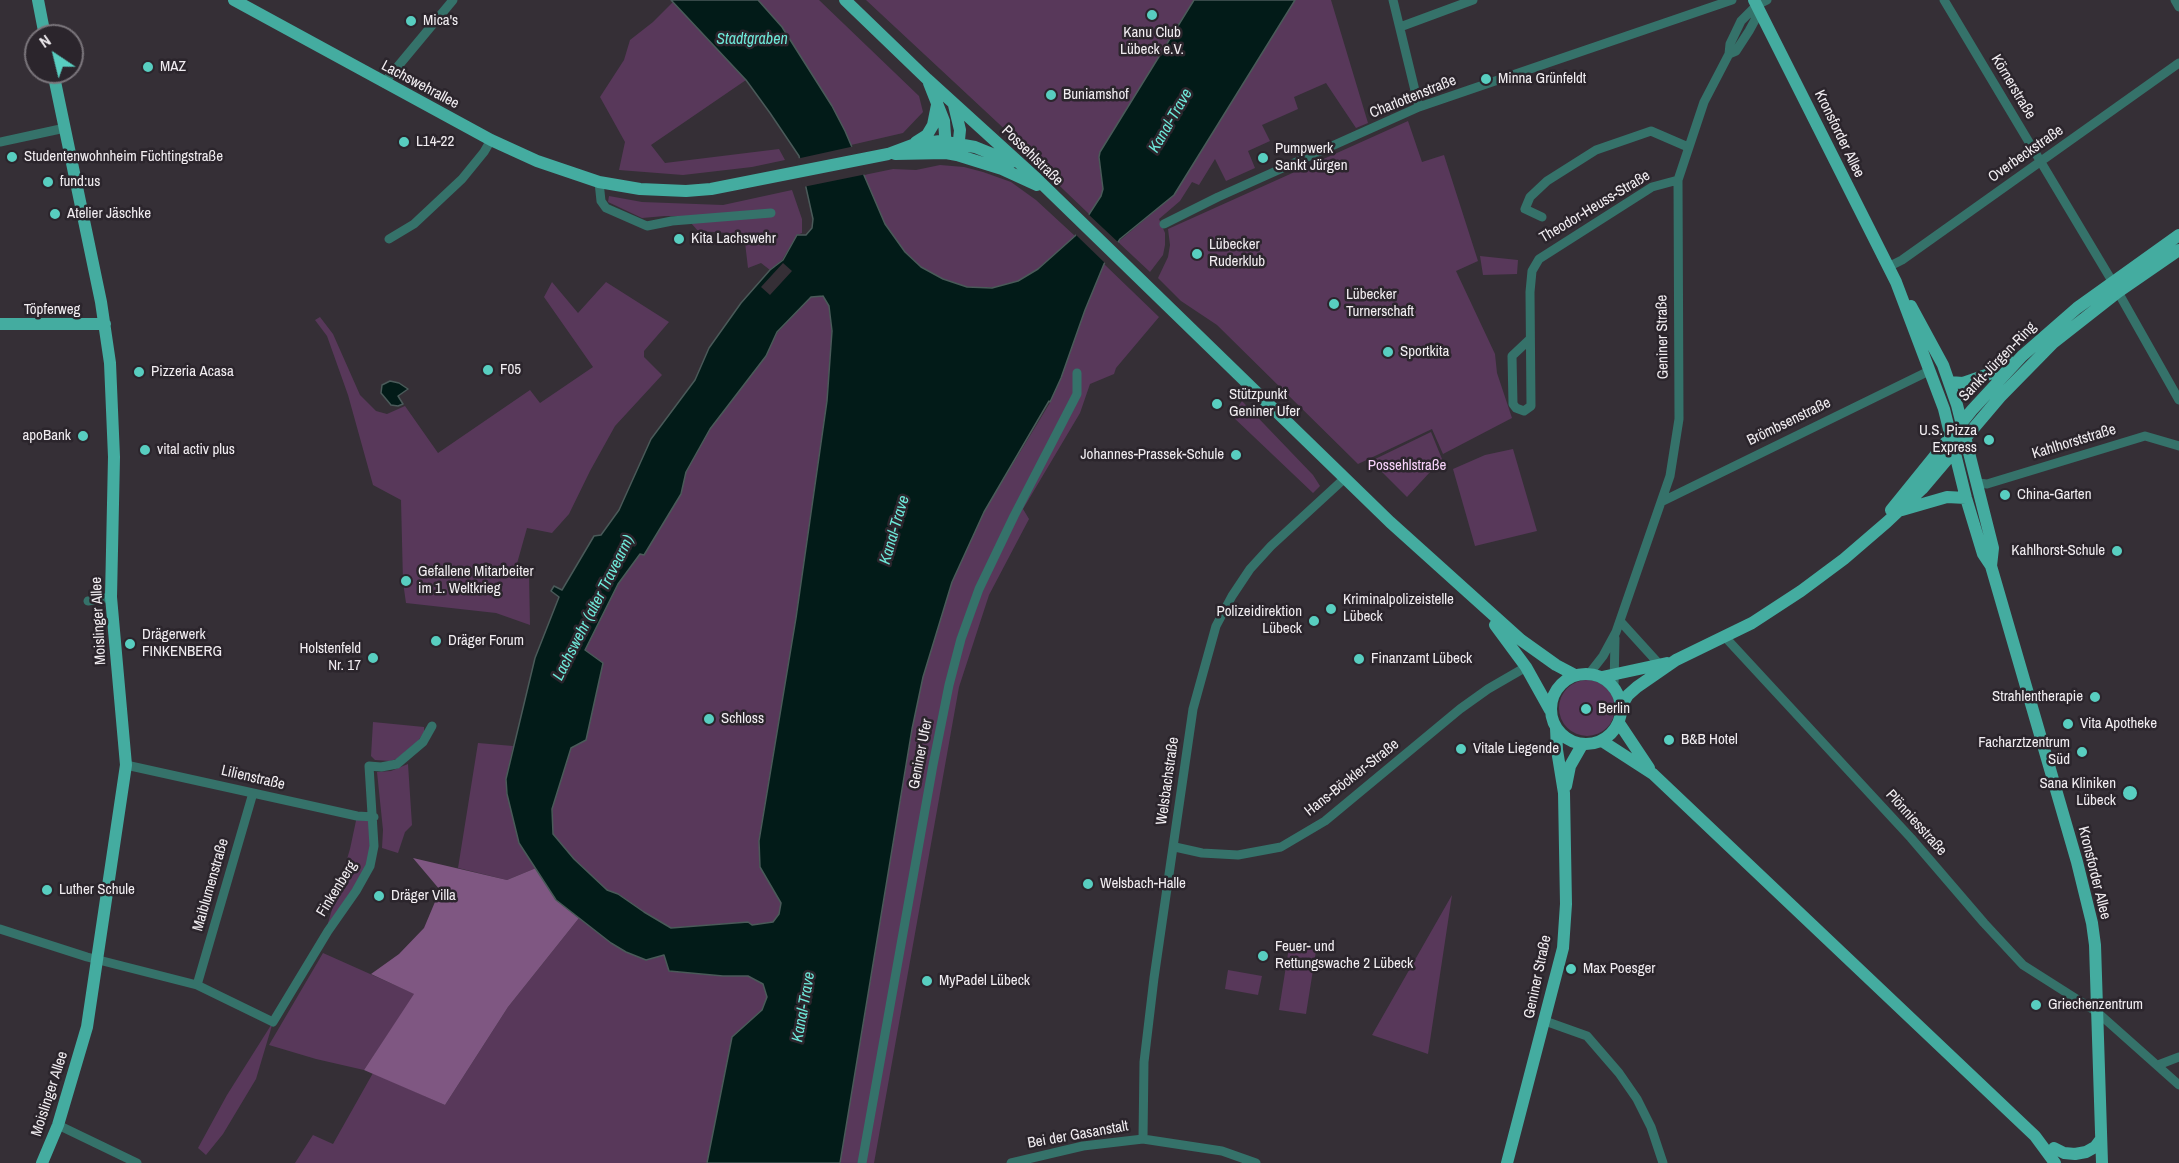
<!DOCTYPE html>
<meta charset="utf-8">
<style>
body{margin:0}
#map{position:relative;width:2179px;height:1163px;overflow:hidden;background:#352f36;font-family:"Archivo Narrow",sans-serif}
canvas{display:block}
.north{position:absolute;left:24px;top:24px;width:60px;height:60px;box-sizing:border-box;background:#2b252c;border:2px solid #7a757b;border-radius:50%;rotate:325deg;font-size:16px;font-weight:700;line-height:24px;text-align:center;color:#f1edf1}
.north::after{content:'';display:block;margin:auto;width:21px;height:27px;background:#58cec0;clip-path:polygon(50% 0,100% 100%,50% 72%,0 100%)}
</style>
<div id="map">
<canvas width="2179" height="1163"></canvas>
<div class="north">N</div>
</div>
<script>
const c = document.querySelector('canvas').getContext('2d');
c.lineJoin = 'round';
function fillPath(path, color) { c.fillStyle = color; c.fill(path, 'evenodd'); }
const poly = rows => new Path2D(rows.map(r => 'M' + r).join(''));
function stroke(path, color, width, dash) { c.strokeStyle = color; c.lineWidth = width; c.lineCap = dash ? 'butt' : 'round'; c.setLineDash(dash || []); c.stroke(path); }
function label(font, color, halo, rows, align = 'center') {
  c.font = font + ' "Archivo Narrow",sans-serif'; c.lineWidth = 5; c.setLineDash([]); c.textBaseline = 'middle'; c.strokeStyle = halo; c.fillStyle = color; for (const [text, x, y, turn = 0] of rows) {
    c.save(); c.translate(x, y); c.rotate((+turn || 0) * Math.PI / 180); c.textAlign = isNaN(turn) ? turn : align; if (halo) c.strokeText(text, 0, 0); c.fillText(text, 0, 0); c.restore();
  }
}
const green = poly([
 [758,0,819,0,919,96,923,112,903,133,851,145,817,82,782,27],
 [866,0,1194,0,1100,152,1099,158,1103,189,1101,196,1089,214,1042,169,1027,150],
 [1295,0,1331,0,1368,123,1356,128,1326,83,1294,97,1298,109,1262,125,1270,141,1248,151,1255,168,1226,181,1215,159,1199,185,1192,182,1180,201,1159,219,1165,233,1165,245,1163,255,1150,272,1118,242,1174,195],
 [673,2,746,80,651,145,665,163,779,149,785,160,752,167,683,175,619,170,625,142,600,97,624,60,630,40,653,22],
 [1408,121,1422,162,1444,155,1478,261,1456,271,1495,354,1497,373,1512,418,1443,454,1432,429,1358,464,1217,325,1181,301,1158,278,1168,257,1170,245,1168,229],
 [940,165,964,167,983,172,1011,182,1036,200,1075,236,1038,269,1018,281,1002,287,967,287,943,279,921,267,905,252,885,224,864,175,893,169,916,170],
 [792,190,802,219,802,233,797,235,782,260,770,270,761,263,748,268,744,234,698,231,685,216,665,216,642,218,608,202,609,196,642,202,723,205],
 [1480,256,1518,260,1517,274,1483,275],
 [1104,264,1159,317,1116,368,1114,374,1090,384,1080,413,1023,509,1029,519,989,595,959,687,874,1163,840,1163,912,729,923,677,952,582,984,512,1051,401,1061,378,1085,310],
 [552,282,578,313,606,282,669,322,644,351,644,357,662,375,615,426,590,471,569,514,552,533,527,528,516,567,529,574,530,625,496,613,406,603,403,582,401,500,373,485,348,395,327,336,315,320,320,317,333,334,360,395,376,411,387,414,405,406,438,453,530,390,540,403,593,367,544,297],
 [823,296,829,306,832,331,827,401,796,618,759,841,760,867,782,903,779,914,773,922,752,925,748,922,671,928,644,912,618,894,607,891,574,859,553,834,552,809,571,748,586,740,603,663,585,650,618,584,641,553,644,554,681,494,686,472,710,429,766,356,777,333,811,297],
 [1242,401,1313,475,1320,486,1313,493,1232,416],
 [1431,432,1442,459,1407,497,1371,461],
 [1513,449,1537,531,1475,546,1453,469,1485,455],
 '1559 708a28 28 0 1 1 56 0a28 28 0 1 1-56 0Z',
 [373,722,424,727,424,732,418,741,397,759,390,761,375,760,371,756],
 [478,743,513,746,506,779,507,794,536,868,507,880,458,868],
 [408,764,412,825,405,832,398,853,382,848,383,830,377,772,391,771],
 [357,816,370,817,370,866,328,931,328,923,350,849],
 [1452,895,1428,1054,1372,1035],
 [579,918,627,952,646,960,664,955,669,971,723,976,748,976,763,984,767,997,762,1010,732,1037,707,1163,295,1163,313,1135,333,1144,373,1073,445,1105,508,1007],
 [1290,941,1317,945,1306,1014,1279,1010],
 [323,953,415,994,364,1070,316,1059,269,1045],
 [1228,970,1262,976,1258,995,1225,989],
 [273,1022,256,1079,223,1134,206,1155,198,1148,227,1095]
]);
const forest = poly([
 [413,858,507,880,536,868,556,900,579,918,508,1007,445,1105,364,1070,414,994,371,974,399,954,424,928,440,890]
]);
const water = poly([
 [671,0,758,0,782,27,832,106,845,131,885,224,905,252,921,267,943,279,967,287,992,288,1018,281,1038,269,1075,236,1101,196,1103,189,1099,157,1100,152,1194,0,1295,0,1174,195,1120,239,1104,264,1085,310,1061,378,1050,402,1049,401,984,512,952,582,923,677,912,729,840,1163,707,1163,732,1037,762,1010,767,997,763,984,748,976,723,976,669,971,664,955,646,960,626,952,611,943,556,900,519,843,507,794,506,779,535,658,559,597,551,591,554,586,562,590,594,536,601,535,619,510,651,439,695,380,709,348,741,303,770,270,783,260,797,235,806,235,812,228,813,219,799,156,770,113,746,80,671,0],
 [823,296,829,306,832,331,827,401,796,618,759,841,760,867,781,903,779,914,773,922,752,925,748,922,671,928,644,912,618,894,607,890,574,859,553,834,552,809,571,748,586,740,603,663,585,650,618,584,640,554,644,555,681,494,686,472,710,429,766,356,777,332,811,297,823,296],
 [390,381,399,383,408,389,398,396,403,404,398,406,391,405,381,393,382,385,390,381]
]);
const pier = poly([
 [855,146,867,174,803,187,796,159],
 [1087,213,1120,244,1107,265,1074,233],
 [783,263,792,271,770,295,761,287]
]);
const minor = poly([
 [1393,0,1419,107],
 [1944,0,2112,281],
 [2175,0,2179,7],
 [1400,27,1473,0],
 [1729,54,1736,51,1749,31,1755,20,1757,5],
 [384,83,453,0],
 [0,142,65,128],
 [599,182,601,201,606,208,647,226,672,221,771,213],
 [1542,217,1525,209,1530,197,1547,181,1596,150,1651,131,1688,147],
 [1164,224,1218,197,1419,107,1732,0],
 [389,239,414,224,462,179,484,152,491,140],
 [1888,267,1902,260,2179,63],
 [2118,292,2179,400],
 [1530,339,1512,356,1513,404,1516,408,1524,411,1531,406,1530,292,1532,271,1539,259,1652,187,1678,180],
 [1978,483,1987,484,2145,436,2179,446],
 [1663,501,1929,371],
 [88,601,111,597],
 [1620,621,1660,665],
 [1725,637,1911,838,1984,923,2023,965,2097,1012,2179,1085],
 [1589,674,1603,656,1616,632,1670,476,1679,419,1678,180,1704,102,1729,54,1730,44,1741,21,1757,5,1767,0],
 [1614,687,1615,638],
 [126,765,357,816,374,817],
 [1175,847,1202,853,1238,855,1281,847,1325,821,1460,709,1488,689,1526,667],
 [0,929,87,957,197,985,273,1022,328,931,356,891,370,866,374,846,369,766,381,767,397,764,423,742,432,726],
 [197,985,253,793],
 [1545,1021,1587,1036,1619,1073,1637,1099,1651,1127,1663,1163],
 [2158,1065,2179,1057],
 [58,1125,137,1163],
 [1143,1139,1144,1062,1154,978,1193,709,1216,626,1232,596,1250,569,1271,546,1345,478],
 [862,1163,933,765,949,685,961,639,979,589,1014,516,1077,394,1077,373],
 [1011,1163,1083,1146,1143,1139,1222,1151,1256,1163]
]);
const major = poly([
 [38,0,45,36],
 [234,0,491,140,537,161,599,182,640,189,686,191,711,189,888,154,912,145,940,141,975,147,1012,162],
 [845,0,927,79,1037,179,1390,522,1521,640,1556,665,1575,675],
 [1754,0,1896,282,1944,409,1966,498,1983,554,1991,566,2077,862,2092,923,2095,945,2102,1163],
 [929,83,944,121,946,149],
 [954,105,960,130,958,150],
 [916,142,927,135,933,125,937,105],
 [895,154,946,153,957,155,1002,169,1037,185],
 [1911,306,1943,365,1957,405,1993,548,1991,566],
 [0,324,105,324],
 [1949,382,1963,383,1992,373,2010,362],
 [1891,510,1972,410,2022,356,2077,308,2179,235],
 [1902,510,1947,497,1966,498],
 [1495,625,1526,667,1550,710],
 '1551 709a35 35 0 1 1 70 0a35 35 0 1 1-70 0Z',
 [1602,677,1667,663],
 [1622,705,1628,695,1637,687,1676,660,1752,623,1801,591,1844,559,1887,522,1922,489,2000,397,2053,343,2118,292,2179,250],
 [1619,723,1649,768],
 [1602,741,1653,774,2035,1136,2055,1163],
 [1566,786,1570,766,1582,745],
 [2054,1148,2064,1153,2075,1154,2086,1152,2095,1147,2101,1139],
 [42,1163,58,1125,87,1027,126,765,111,597,114,457,110,363,101,302,53,72],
 [1507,1163,1563,948,1566,904,1564,793,1557,750,1556,728]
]);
const markers = [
 [1152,15,6,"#58cec0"],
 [411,21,6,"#58cec0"],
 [148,67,6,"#58cec0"],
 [1486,79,6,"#58cec0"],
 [1051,95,6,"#58cec0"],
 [404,142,6,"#58cec0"],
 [12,157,6,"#58cec0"],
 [1263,158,6,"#58cec0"],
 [48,182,6,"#58cec0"],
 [55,214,6,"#58cec0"],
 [679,239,6,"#58cec0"],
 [1197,254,6,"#58cec0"],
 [1334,304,6,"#58cec0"],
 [1388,352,6,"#58cec0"],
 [488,370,6,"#58cec0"],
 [139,372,6,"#58cec0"],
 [1217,404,6,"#58cec0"],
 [83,436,6,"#58cec0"],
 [1989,440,6,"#58cec0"],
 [145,450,6,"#58cec0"],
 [1236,455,6,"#58cec0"],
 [2005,495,6,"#58cec0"],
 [2117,551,6,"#58cec0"],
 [406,581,6,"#58cec0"],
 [1331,609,6,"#58cec0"],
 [1314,621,6,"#58cec0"],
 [436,641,6,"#58cec0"],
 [130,644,6,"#58cec0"],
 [373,658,6,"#58cec0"],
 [1359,659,6,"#58cec0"],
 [2095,697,6,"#58cec0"],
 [1586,709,6,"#58cec0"],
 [709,719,6,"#58cec0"],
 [2068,724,6,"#58cec0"],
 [1669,740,6,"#58cec0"],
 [1461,749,6,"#58cec0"],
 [2082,752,6,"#58cec0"],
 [2130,793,8,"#58cec0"],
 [1088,884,6,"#58cec0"],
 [47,890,6,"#58cec0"],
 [379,896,6,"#58cec0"],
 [1263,956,6,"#58cec0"],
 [1571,969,6,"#58cec0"],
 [927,981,6,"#58cec0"],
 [2036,1005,6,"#58cec0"]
];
const poiNames = [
 ["Mica's",423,21],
 ["Kanu Club",1152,33,"center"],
 ["Lübeck e.V.",1152,50,"center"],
 ["MAZ",160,67],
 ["Minna Grünfeldt",1498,79],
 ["Buniamshof",1063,95],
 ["L14-22",416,142],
 ["Pumpwerk",1275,149],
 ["Sankt Jürgen",1275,166],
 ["Studentenwohnheim Füchtingstraße",24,157],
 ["fund:us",60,182],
 ["Atelier Jäschke",67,214],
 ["Kita Lachswehr",691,239],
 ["Lübecker",1209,245],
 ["Ruderklub",1209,262],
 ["Lübecker",1346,295],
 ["Turnerschaft",1346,312],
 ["Sportkita",1400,352],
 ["F05",500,370],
 ["Pizzeria Acasa",151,372],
 ["Stützpunkt",1229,395],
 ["Geniner Ufer",1229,412],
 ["U.S. Pizza",1977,431,"right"],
 ["Express",1977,448,"right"],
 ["apoBank",71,436,"right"],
 ["vital activ plus",157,450],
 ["Johannes-Prassek-Schule",1224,455,"right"],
 ["China-Garten",2017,495],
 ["Kahlhorst-Schule",2105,551,"right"],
 ["Gefallene Mitarbeiter",418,572],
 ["im 1. Weltkrieg",418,589],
 ["Kriminalpolizeistelle",1343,600],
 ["Lübeck",1343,617],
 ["Polizeidirektion",1302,612,"right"],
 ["Lübeck",1302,629,"right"],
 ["Drägerwerk",142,635],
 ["FINKENBERG",142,652],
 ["Dräger Forum",448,641],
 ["Holstenfeld",361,649,"right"],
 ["Nr. 17",361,666,"right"],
 ["Finanzamt Lübeck",1371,659],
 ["Strahlentherapie",2083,697,"right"],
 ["Berlin",1598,709],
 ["Schloss",721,719],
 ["Vita Apotheke",2080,724],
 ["B&B Hotel",1681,740],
 ["Facharztzentrum",2070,743,"right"],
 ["Süd",2070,760,"right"],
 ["Vitale Liegende",1473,749],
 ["Sana Kliniken",2116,784,"right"],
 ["Lübeck",2116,801,"right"],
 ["Welsbach-Halle",1100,884],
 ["Luther Schule",59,890],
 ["Dräger Villa",391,896],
 ["Feuer- und",1275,947],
 ["Rettungswache 2 Lübeck",1275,964],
 ["Max Poesger",1583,969],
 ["MyPadel Lübeck",939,981],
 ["Griechenzentrum",2048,1005]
];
const streetNames = [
 ["Lachswehrallee",420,85,28],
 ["Körnerstraße",2013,87,59],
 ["Charlottenstraße",1413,97,-22],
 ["Kronsforder Allee",1839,134,64],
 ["Overbeckstraße",2026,154,-35],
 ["Possehlstraße",1032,156,44],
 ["Theodor-Heuss-Straße",1595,207,-31],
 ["Töpferweg",52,310],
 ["Geniner Straße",1663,337,-91],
 ["Sankt-Jürgen-Ring",1998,362,-46],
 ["Brömbsenstraße",1789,422,-26],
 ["Kahlhorststraße",2074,442,-17],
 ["Moislinger Allee",99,621,-93],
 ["Geniner Ufer",921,754,-79],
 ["Lilienstraße",253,778,13],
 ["Hans-Böckler-Straße",1352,778,-38],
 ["Welsbachstraße",1168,781,-82],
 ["Plönniesstraße",1916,823,48],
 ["Kronsforder Allee",2094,873,76],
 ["Maiblumenstraße",211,885,-74],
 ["Finkenberg",337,889,-58],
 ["Geniner Straße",1538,977,-78],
 ["Moislinger Allee",50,1094,-72],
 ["Bei der Gasanstalt",1078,1135,-10]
];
const parkNames = [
 ["Possehlstraße",1407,466]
];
const waterNames = [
 ["Stadtgraben",752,40],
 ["Kanal-Trave",1171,121,-60],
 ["Kanal-Trave",895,530,-74],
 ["Lachswehr (alter Travearm)",594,608,-63],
 ["Kanal-Trave",804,1007,-80]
];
fillPath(green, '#58385a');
fillPath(forest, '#7f5782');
fillPath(water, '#021b18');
stroke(water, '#4a5a59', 1.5);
fillPath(pier, '#352f36');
stroke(minor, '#35726a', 9);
stroke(major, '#44aca0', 12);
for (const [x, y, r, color] of markers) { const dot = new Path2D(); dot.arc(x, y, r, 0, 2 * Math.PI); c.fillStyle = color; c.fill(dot); stroke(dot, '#2b252c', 2); }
label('15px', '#f1edf1', '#2b252c', poiNames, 'left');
label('15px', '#f1edf1', '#2b252c', streetNames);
label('15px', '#f9d4fc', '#2b252c', parkNames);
label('italic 16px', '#6ee8d9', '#2b252c', waterNames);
</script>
